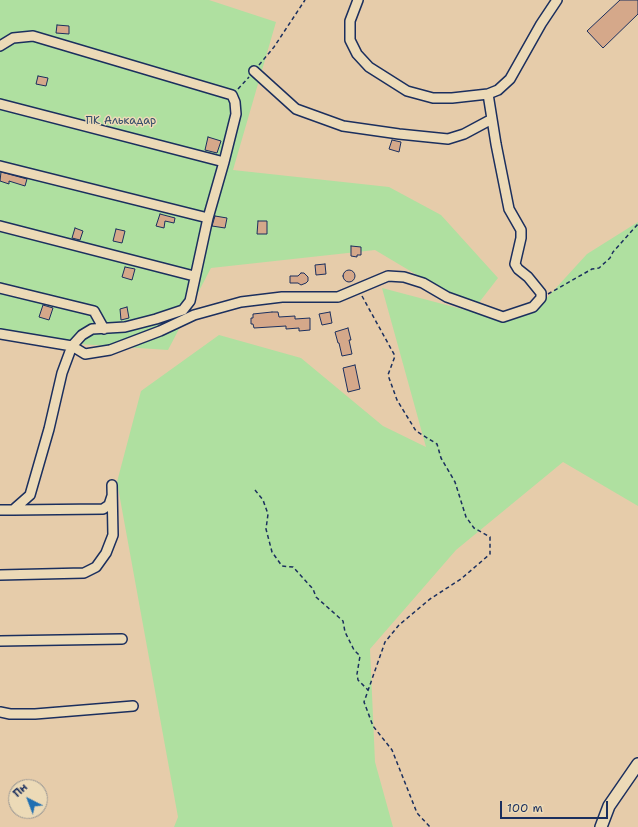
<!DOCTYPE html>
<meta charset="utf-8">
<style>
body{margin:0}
#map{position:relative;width:638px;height:827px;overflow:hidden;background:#e6ccaa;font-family:"Shantell Sans",sans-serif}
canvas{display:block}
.north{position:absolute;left:8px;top:779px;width:40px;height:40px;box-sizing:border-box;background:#ecdab7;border:1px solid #989693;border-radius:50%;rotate:318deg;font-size:11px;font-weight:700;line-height:16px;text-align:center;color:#1b2f5e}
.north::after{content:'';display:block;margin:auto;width:14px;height:18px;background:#1f6fb2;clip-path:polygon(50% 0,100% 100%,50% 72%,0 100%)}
.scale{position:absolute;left:500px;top:801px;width:108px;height:18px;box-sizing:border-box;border:2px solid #1b2f5e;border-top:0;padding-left:5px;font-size:12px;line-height:14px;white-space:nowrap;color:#1b2f5e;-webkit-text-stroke:3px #ecdab7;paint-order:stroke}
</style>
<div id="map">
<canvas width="638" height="827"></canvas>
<div class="north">Пн</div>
<div class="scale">100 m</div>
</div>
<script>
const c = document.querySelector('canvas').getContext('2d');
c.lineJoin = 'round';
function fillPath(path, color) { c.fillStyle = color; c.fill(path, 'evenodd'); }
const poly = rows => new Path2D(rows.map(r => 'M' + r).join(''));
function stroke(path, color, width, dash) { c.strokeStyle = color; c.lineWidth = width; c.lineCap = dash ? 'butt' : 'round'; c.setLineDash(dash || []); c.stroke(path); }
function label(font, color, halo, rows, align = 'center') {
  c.font = font + ' "Shantell Sans",sans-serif'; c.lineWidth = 3; c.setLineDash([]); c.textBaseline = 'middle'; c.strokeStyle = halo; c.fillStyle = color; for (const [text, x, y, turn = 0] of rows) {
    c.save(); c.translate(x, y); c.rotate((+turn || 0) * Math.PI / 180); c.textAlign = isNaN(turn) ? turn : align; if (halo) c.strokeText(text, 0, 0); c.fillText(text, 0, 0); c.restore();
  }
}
const green = poly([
 [0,0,209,0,276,22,233,170,389,187,441,215,498,278,474,309,375,250,211,268,168,350,34,341,0,332],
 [638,222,638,506,563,462,456,550,370,649,375,762,393,827,174,827,178,817,117,482,141,391,219,335,301,358,383,426,426,447,382,288,492,317,545,300,587,254]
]);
const building = poly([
 [620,0,638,0,638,14,603,48,587,31,620,0],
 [57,25,69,26,69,34,56,33,57,25],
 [38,76,48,78,46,86,36,84,38,76],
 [208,137,221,141,217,153,205,150,208,137],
 [392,140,401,142,399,152,389,149,392,140],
 [1,172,27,179,25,186,9,181,9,184,0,181,1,172],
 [160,214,175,218,174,223,165,221,164,228,156,226,160,214],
 [215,216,227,218,225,228,212,226,215,216],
 [258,221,267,221,267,234,257,234,258,221],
 [75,228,83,231,80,240,72,238,75,228],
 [116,229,125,231,122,243,113,241,116,229],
 [351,246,361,247,361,255,357,255,357,257,351,256,351,246],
 [325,264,326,274,316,275,315,265,325,264],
 [125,267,135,269,132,280,122,277,125,267],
 '343 276a6 6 0 1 1 12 0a6 6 0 1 1-12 0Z',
 [301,273,304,273,308,277,308,281,306,283,301,285,298,283,290,283,290,276,298,276,301,273],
 [43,305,53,308,49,320,39,317,43,305],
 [127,307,129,318,121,320,120,309,127,307],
 [272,312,278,312,279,317,295,316,295,319,310,318,310,330,299,331,299,328,286,329,286,326,254,328,253,324,251,324,251,318,253,318,253,314,272,312],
 [330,312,332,323,322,325,319,314,330,312],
 [348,328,351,340,349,340,352,354,342,356,339,343,338,343,335,332,348,328],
 [355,365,360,389,348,392,343,368,355,365]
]);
const path = poly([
 [259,65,274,47,305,0],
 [238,89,249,77],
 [548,294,592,269,599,268,610,258,613,252,638,224],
 [362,296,395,356,388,375,397,400,416,431,437,444,441,458,455,482,466,517,474,528,490,537,490,554,461,579,430,599,399,625,385,642,364,702,373,726,392,750,417,813,430,827],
 [255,490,263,500,268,514,266,529,272,552,282,566,293,567,313,589,316,597,343,621,345,632,354,650,360,656,357,674,358,680,368,690]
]);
const minor = poly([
 [358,0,350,21,350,40,357,54,369,67,407,91,433,98,452,98,488,94,498,90,510,79,541,24,557,0],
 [0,46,13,38,33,36,232,95,235,102,236,114,224,162,208,218,190,301,183,310,156,319,125,327,92,329,82,335,72,346,0,334],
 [254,71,296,109,343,126,399,134,448,139,464,134,492,119],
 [0,104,224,162],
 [0,166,208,218],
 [0,226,194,276],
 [0,288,94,311,104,329],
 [0,510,13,510,30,495,49,429,62,373,72,346,85,354,110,350,160,331,194,315,241,302,282,297,338,297,388,276,404,277,423,283,447,297,503,317,533,307,541,298,541,293,528,277,518,269,515,264,521,238,521,230,509,209,496,144,488,94],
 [13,510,103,509,109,505,112,496],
 [0,575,84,573,96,567,106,553,113,535,112,485],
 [0,641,122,639],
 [0,712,10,714,35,714,133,706]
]);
const major = poly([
 [601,827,609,806,638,764]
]);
const parkNames = [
 ["ПК Алькадар",121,121]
];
fillPath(green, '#afe0a0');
fillPath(building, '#d5a88a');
stroke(building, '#1b2f5e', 1);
stroke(minor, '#1b2f5e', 12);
stroke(major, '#1b2f5e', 14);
stroke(path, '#1b2f5e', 1.5, [4, 3]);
stroke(minor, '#ecdab7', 9);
stroke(major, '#ecdab7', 11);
label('11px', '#314a68', '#ecdab7', parkNames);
</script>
